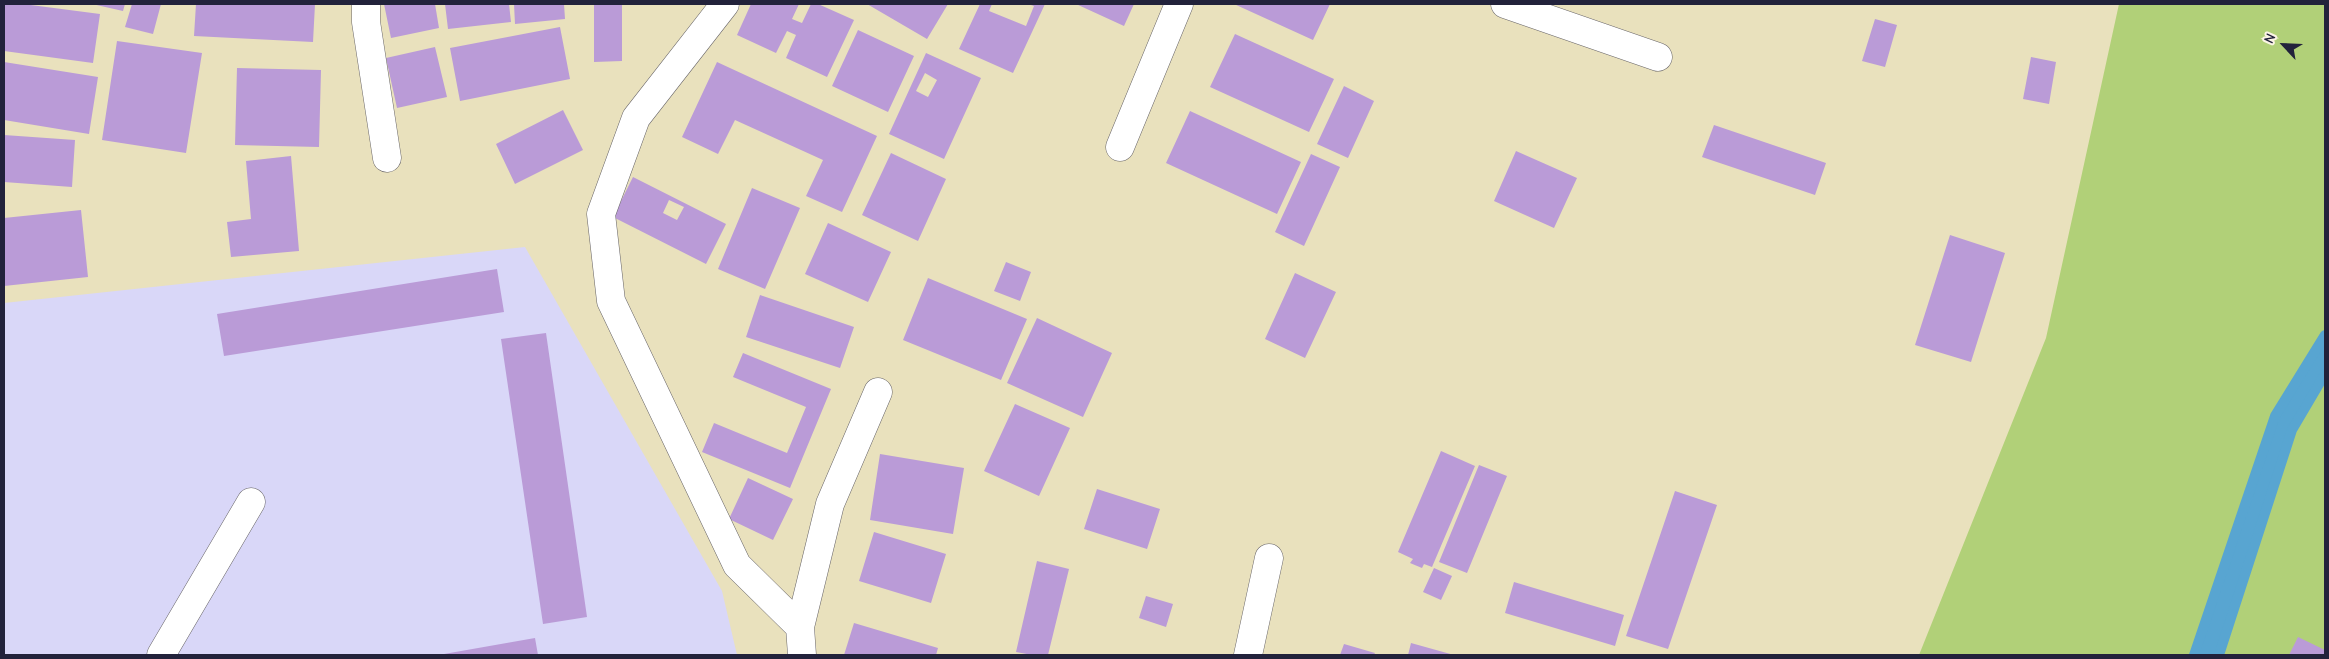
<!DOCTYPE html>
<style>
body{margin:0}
#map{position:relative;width:2329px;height:659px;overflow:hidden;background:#e9e1bd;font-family:"Comic Neue",sans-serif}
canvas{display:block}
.frame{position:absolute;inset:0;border:5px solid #22223b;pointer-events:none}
.north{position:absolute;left:2259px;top:20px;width:50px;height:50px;-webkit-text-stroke:4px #fcf5e5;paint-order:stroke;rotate:295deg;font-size:14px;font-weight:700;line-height:20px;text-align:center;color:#22223b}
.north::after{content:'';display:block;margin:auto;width:18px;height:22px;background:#22223b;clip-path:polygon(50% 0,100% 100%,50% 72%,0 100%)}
</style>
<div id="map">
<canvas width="2329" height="659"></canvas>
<div class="frame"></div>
<div class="north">N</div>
</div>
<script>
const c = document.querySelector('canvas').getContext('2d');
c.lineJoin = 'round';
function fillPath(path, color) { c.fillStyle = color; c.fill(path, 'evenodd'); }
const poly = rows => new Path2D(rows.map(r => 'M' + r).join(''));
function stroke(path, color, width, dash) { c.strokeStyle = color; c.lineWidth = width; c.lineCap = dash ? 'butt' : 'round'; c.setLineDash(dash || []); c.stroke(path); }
const built = poly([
 [525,247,722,591,737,655,4,655,4,303]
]);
const green = poly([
 [2119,4,2325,4,2325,335,2275,416,2194,655,1919,655,2046,338],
 [2325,374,2325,655,2219,655,2292,430]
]);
const water = poly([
 [2325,335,2325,374,2292,430,2219,655,2194,655,2275,416]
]);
const stream = poly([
 [2194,655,2275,416,2325,335],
 [2219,655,2292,430,2325,374]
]);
const building = poly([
 [4,4,23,4,100,14,93,63,4,51],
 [92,4,125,4,123,11],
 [132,4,161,4,153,34,125,27],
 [196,4,315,4,313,42,194,36],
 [384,4,435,4,439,28,391,38],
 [445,4,509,4,511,22,448,29],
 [514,4,564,4,565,19,515,24],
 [594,4,622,4,622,61,594,62],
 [751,4,799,4,792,19,802,23,811,4,818,4,854,20,827,77,786,58,796,35,787,31,776,53,737,35],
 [867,4,948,4,927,39],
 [980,4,992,4,989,11,1026,26,1034,6,1028,4,1045,4,1013,73,959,49],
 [1076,4,1134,4,1124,26],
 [1234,4,1330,4,1313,40],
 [1875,19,1897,25,1885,67,1862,61],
 [560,27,570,79,460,101,450,48],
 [858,30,914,56,888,112,832,86],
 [1235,34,1334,79,1309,132,1210,87],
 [117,41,202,53,186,153,102,140],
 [435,47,447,97,397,108,386,58],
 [926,53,981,78,944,159,889,134],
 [925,73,937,80,928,97,916,91],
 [2031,57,2056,62,2049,104,2023,99],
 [4,62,98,77,89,134,4,120],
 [717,62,877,136,842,212,806,196,823,160,735,120,718,154,682,137],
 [237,68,321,70,319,147,235,145],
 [1344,86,1374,101,1348,158,1317,144],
 [563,110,583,150,515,184,496,144],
 [1190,111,1301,162,1277,214,1166,163],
 [1714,125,1826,163,1815,195,1702,157],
 [4,135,75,140,72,187,4,182],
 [1516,151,1577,178,1554,228,1494,201],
 [891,153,946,179,918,241,862,215],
 [1311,154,1340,167,1304,246,1275,232],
 [291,156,299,251,231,257,227,222,251,219,246,161],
 [633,177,726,224,706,264,613,217],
 [669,200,684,207,677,220,663,213],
 [752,188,800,208,765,289,718,269],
 [81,210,88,277,4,286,4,218],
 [828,223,891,252,868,302,805,274],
 [1950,235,2005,253,1971,362,1915,345],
 [1006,262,1031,272,1020,301,994,291],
 [497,269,504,312,224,356,217,314],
 [1295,273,1336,292,1305,358,1265,339],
 [928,278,1027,319,1001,380,903,340],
 [760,295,854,327,840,368,746,337],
 [1037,318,1112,353,1083,417,1007,383],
 [546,333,587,617,543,624,501,339],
 [743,353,831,389,790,488,702,452,714,423,787,453,806,407,733,377],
 [1015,404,1070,428,1039,496,984,471],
 [1441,451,1475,466,1432,567,1424,564,1422,568,1410,563,1413,559,1398,552],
 [880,454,964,468,953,534,870,520],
 [1479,465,1507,476,1467,573,1439,562],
 [748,478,793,499,773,540,729,519],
 [1097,489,1160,509,1147,549,1084,529],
 [1675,491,1717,505,1668,649,1626,636],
 [874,532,946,554,931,603,859,581],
 [1037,561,1069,569,1048,655,1032,655,1016,652],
 [1434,568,1452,576,1441,600,1423,592],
 [1514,582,1624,615,1615,646,1505,613],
 [1146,596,1173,604,1166,627,1139,618],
 [854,623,938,648,936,655,844,655],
 [2298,637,2325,650,2325,655,2289,655],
 [535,638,538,655,444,655,444,654],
 [1411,643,1454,655,1408,655],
 [1344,644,1375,653,1374,655,1340,655]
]);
const minor = poly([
 [366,4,366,22,387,158],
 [725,4,636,118,601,214,611,301,737,565,800,627,802,655],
 [1505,4,1658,57],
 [1120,147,1179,4],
 [800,627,830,504,878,392],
 [161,655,251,502],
 [1248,655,1269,558]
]);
fillPath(built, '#d9d7f8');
fillPath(green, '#b1d078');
fillPath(water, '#58a5d1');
stroke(stream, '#58a5d1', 10);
fillPath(building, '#ba9bd7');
stroke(minor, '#686568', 29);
stroke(minor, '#fff', 28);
</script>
